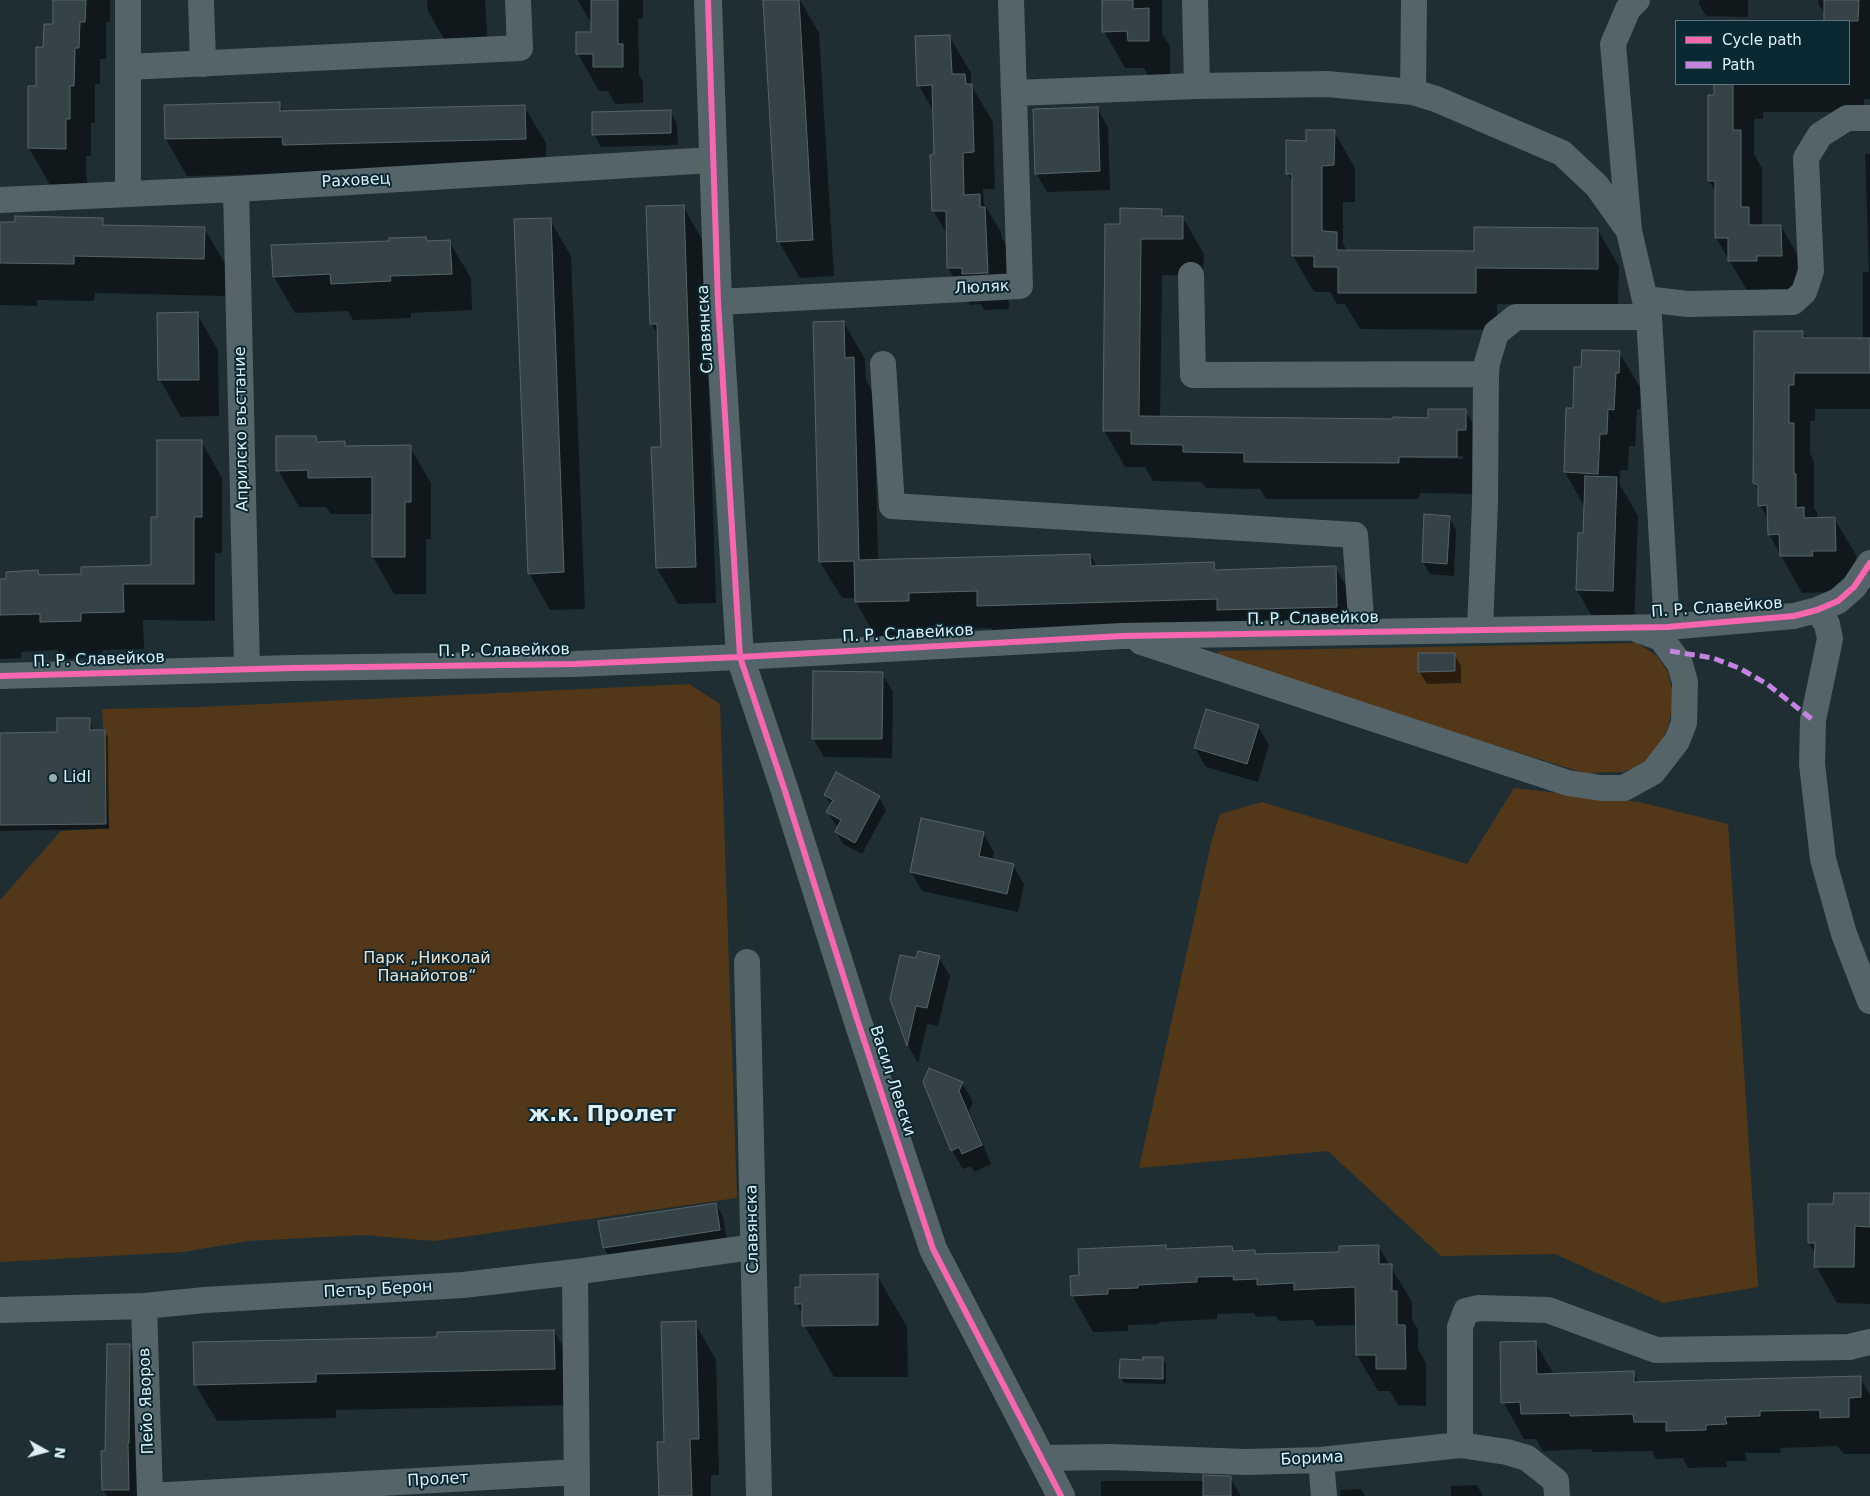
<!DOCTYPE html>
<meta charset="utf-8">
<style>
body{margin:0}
#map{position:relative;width:1870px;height:1496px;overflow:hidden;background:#1e2e33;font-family:"DejaVu Sans",sans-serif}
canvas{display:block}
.legend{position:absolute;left:1675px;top:20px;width:175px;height:65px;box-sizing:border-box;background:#0a2831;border:1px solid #5e777f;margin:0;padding:6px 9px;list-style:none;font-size:15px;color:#ddeef4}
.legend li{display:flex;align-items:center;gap:10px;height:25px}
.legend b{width:25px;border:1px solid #5e777f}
.north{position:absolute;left:20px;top:1426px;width:50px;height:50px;-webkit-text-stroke:4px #0a2831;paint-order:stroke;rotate:97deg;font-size:14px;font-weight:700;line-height:20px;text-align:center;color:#ddeef4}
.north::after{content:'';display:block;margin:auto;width:18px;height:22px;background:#ddeef4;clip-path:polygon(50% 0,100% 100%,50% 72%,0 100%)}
</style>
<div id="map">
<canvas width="1870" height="1496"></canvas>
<ul class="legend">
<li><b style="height:6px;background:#f766af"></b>Cycle path</li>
<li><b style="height:6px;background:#c483df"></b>Path</li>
</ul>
<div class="north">N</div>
</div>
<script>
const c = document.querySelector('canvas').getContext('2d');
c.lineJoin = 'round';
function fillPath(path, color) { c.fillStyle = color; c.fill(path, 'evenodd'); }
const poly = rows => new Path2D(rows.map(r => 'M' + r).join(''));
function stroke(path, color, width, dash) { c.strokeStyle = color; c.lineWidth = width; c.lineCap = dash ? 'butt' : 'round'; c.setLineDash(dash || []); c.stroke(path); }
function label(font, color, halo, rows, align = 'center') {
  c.font = font + ' "DejaVu Sans",sans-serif'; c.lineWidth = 4; c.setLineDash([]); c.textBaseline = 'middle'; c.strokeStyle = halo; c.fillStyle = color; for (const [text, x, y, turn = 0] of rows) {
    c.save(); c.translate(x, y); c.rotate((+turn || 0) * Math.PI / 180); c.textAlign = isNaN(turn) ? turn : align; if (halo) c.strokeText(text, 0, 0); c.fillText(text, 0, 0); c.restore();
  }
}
const green = poly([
 [1637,643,1657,656,1668,672,1674,700,1668,727,1657,751,1641,765,1623,772,1584,773,1220,660,1217,651],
 [689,684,720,704,737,1198,434,1241,364,1235,248,1241,183,1252,0,1262,0,900,61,831,109,828,102,709,199,707],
 [1514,788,1639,802,1728,824,1758,1287,1663,1303,1555,1254,1441,1256,1328,1151,1139,1168,1212,839,1220,814,1262,802,1467,864]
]);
const shadow = poly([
 [55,0,110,0,110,22,106,22,106,59,100,59,100,84,95,84,95,123,91,123,91,156,86,156,87,185,50,185,29,148,45,49,55,26],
 [427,0,485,0,488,46,449,48,428,11],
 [578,0,643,0,643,19,638,19,639,74,643,82,643,103,615,104,608,91,599,91,578,54,578,33,592,34,592,25],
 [765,0,800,0,819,33,834,276,800,278,779,242],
 [1103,0,1162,0,1162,34,1170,46,1170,77,1150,78,1144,68,1125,68,1104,31],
 [1699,0,1748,0,1748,17,1706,16,1699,4],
 [1818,0,1870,0,1870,99,1864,99,1863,118,1833,118,1830,112,1763,112,1763,119,1754,119,1754,154,1762,168,1762,227,1781,226,1802,263,1802,293,1751,297,1716,238,1716,192,1709,181,1716,84,1849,84,1849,21,1825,21,1825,15,1818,3],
 [949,36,971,73,971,85,993,122,995,189,983,189,984,204,1001,232,1001,236,1006,245,1009,309,984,310,981,304,970,305,948,268,948,236,933,210,935,155,934,112,919,86],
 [279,103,284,112,524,106,546,143,546,175,301,173,187,176,166,139,165,106],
 [1097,108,1108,127,1110,190,1047,192,1036,173],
 [670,111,677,124,678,145,601,147,594,134],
 [1334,131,1355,168,1355,202,1343,202,1343,244,1347,251,1475,252,1597,229,1619,266,1618,305,1497,304,1497,330,1360,329,1345,304,1337,304,1330,292,1314,292,1293,256,1294,184,1288,174,1307,142],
 [1865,154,1870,154,1870,409,1815,409,1815,421,1810,421,1810,453,1814,462,1814,508,1817,512,1817,518,1834,518,1856,555,1856,587,1833,588,1833,592,1802,593,1769,534,1769,521,1760,505,1759,492,1754,483,1803,332,1807,339,1863,340,1863,272,1869,272],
 [683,206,704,243,716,603,678,604,657,568,662,448,658,336,651,323],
 [1161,210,1166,217,1183,218,1204,254,1203,276,1162,275,1160,418,1394,421,1429,419,1465,411,1487,447,1477,494,1420,493,1419,499,1266,499,1260,489,1206,488,1202,482,1153,481,1145,467,1125,467,1104,430,1121,226],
 [1413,456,1463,456,1463,459,1413,458],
 [102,220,106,226,204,228,226,265,225,296,95,293,94,301,37,300,37,306,0,305,0,223],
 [550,220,571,256,585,609,550,610,529,573],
 [426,238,428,242,449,241,471,278,472,310,411,313,411,318,353,320,348,311,295,313,274,277,390,242],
 [197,314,218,350,219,416,181,417,160,380],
 [844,323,865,359,866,380,874,395,878,561,1090,555,1097,567,1214,564,1218,571,1335,567,1357,604,1357,643,1000,643,991,628,929,630,929,637,877,639,856,602,856,598,842,598,820,562],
 [1619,352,1641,389,1640,410,1637,409,1635,446,1629,446,1628,470,1620,470,1620,485,1638,516,1634,628,1598,627,1577,590,1584,534,1585,508,1565,472,1567,409,1574,410,1583,368],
 [316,437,319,443,345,443,347,447,410,447,431,483,431,539,426,539,426,594,394,594,373,557,373,514,331,514,326,507,299,507,278,470],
 [201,441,222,478,222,553,215,553,215,621,143,620,144,649,102,650,102,657,62,659,58,650,21,652,21,658,0,659,0,580,7,580,38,572,40,576,83,575,153,567,158,518],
 [1425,516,1449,517,1456,530,1454,576,1430,574,1423,562],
 [1454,654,1461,666,1461,683,1427,684,1419,671],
 [882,673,893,692,892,758,824,757,813,738],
 [89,719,92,725,93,731,104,731,108,737,109,829,0,831,0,734,58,733],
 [1258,726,1269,745,1258,782,1206,767,1195,748],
 [825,795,879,797,886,810,862,854,843,844,836,832,839,826,835,824,828,812,831,805],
 [983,833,994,852,992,860,1013,865,1024,884,1018,912,922,891,911,872],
 [939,957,950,976,938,1026,927,1024,918,1063,908,1046,891,999,917,960],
 [924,1082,962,1083,973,1102,969,1111,991,1164,974,1172,971,1166,963,1169,952,1150],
 [1870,1194,1870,1304,1837,1303,1816,1266,1816,1255,1809,1243,1834,1206],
 [716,1204,723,1217,727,1242,611,1260,604,1248,600,1222],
 [1165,1247,1167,1250,1232,1247,1235,1252,1254,1251,1256,1255,1340,1254,1379,1247,1412,1302,1412,1320,1418,1329,1418,1349,1426,1363,1426,1406,1398,1405,1390,1391,1378,1391,1357,1355,1357,1325,1316,1326,1313,1320,1279,1321,1276,1316,1256,1317,1254,1313,1217,1314,1217,1319,1159,1322,1159,1324,1128,1325,1128,1331,1093,1332,1072,1295,1080,1276],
 [877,1275,907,1327,908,1377,834,1377,804,1325,804,1316,796,1303],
 [695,1323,716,1360,719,1475,711,1475,711,1496,660,1496,665,1443],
 [554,1331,575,1368,576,1405,336,1410,336,1418,217,1421,195,1384,438,1338],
 [1535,1342,1554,1375,1633,1373,1639,1383,1860,1378,1870,1395,1870,1454,1843,1454,1838,1446,1780,1448,1781,1453,1745,1453,1747,1461,1726,1461,1727,1467,1688,1468,1683,1458,1656,1459,1652,1451,1593,1452,1591,1449,1543,1451,1536,1439,1524,1439,1503,1402],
 [129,1346,139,1362,138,1496,107,1496,103,1490,106,1452],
 [1163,1359,1166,1364,1166,1384,1124,1383,1120,1377,1144,1361],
 [1230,1478,1241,1496,1101,1496,1101,1481,1204,1481],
 [1477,1485,1483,1496,1451,1496,1451,1486],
 [1361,1489,1365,1496,1340,1496,1340,1490]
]);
const building = poly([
 [53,0,86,0,85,22,80,22,79,48,75,48,74,86,70,86,70,119,66,119,66,149,28,148,28,86,36,86,36,47,43,47,44,24,53,24,53,0],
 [591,0,618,0,618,44,623,44,623,67,593,67,593,54,576,54,576,32,591,32,591,0],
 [763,0,799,0,813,240,777,242,763,0],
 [1102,0,1133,0,1133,9,1149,8,1149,41,1128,41,1127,31,1102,32,1102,0],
 [1824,0,1859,0,1858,21,1824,21,1824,0],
 [950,35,952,74,965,74,966,84,972,84,974,152,963,153,964,195,980,194,980,207,985,207,988,273,962,274,962,268,947,268,946,211,932,211,930,155,934,154,932,85,917,86,915,36,950,35],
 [1714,84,1733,84,1733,130,1741,130,1741,207,1749,207,1749,225,1781,225,1782,256,1757,256,1757,261,1728,261,1728,238,1715,238,1715,181,1708,181,1708,95,1714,95,1714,84],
 [280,102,280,111,525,105,526,139,283,145,282,137,165,139,164,105,280,102],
 [1098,107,1100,171,1035,174,1033,109,1098,107],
 [671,110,671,133,592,135,592,112,671,110],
 [1306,130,1335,130,1334,165,1322,166,1322,231,1337,232,1337,250,1474,251,1474,227,1598,228,1598,269,1476,268,1476,293,1338,293,1338,267,1314,267,1314,256,1292,256,1292,174,1286,174,1286,140,1306,141,1306,130],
 [684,205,696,567,656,568,651,447,661,447,657,324,650,324,646,206,684,205],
 [1120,208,1162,209,1162,216,1183,216,1183,239,1141,239,1139,416,1392,419,1393,417,1428,418,1428,409,1466,409,1466,430,1457,430,1457,457,1399,457,1399,463,1244,462,1244,453,1183,452,1183,445,1131,444,1131,431,1103,431,1105,224,1120,224,1120,208],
 [15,216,103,218,103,225,205,227,204,259,74,256,74,264,0,263,0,222,15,222,15,216],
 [551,218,564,572,528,574,514,219,551,218],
 [426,237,427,241,450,240,452,274,390,276,391,281,331,284,330,274,273,277,271,245,389,241,389,238,426,237],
 [198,312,199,380,158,380,157,313,198,312],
 [844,321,845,358,854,357,859,560,1090,554,1091,566,1214,562,1215,570,1336,566,1337,607,1217,610,1217,599,977,606,977,591,909,593,909,601,855,602,854,561,819,562,813,322,844,321],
 [1754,331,1803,331,1803,338,1870,338,1870,373,1794,373,1794,385,1789,385,1789,423,1794,423,1794,474,1796,474,1796,508,1804,507,1804,518,1835,517,1836,551,1812,551,1813,556,1780,556,1779,534,1768,535,1767,505,1758,506,1758,485,1753,483,1754,331],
 [1582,350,1620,351,1619,373,1616,373,1614,410,1608,409,1607,434,1600,434,1598,474,1564,472,1566,408,1573,408,1574,367,1581,367,1582,350],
 [276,436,316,436,317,442,345,441,345,446,411,445,411,502,405,502,405,557,372,557,372,477,308,478,308,470,276,471,276,436],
 [157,440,202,440,202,517,194,517,194,584,123,584,124,612,81,613,81,621,40,622,40,614,0,615,0,579,6,579,6,572,38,570,39,575,81,574,81,567,151,565,151,517,157,517,157,440],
 [1585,476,1617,477,1613,591,1576,590,1578,533,1583,533,1585,476],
 [1424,514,1450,516,1447,564,1422,562,1424,514],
 [1418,653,1455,653,1455,671,1418,672,1418,653],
 [813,671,883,672,882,739,812,739,813,671],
 [1206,709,1259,725,1247,764,1194,748,1206,709],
 [57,718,90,718,90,730,105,730,106,824,0,825,0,733,57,732,57,718],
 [836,772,880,796,855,843,835,832,841,820,826,812,833,800,824,795,836,772],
 [921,818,984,832,979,856,1014,864,1007,894,910,872,921,818],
 [918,951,940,956,927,1008,916,1006,907,1046,890,999,900,955,916,958,918,951],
 [929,1068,963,1082,959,1091,982,1145,962,1154,959,1147,951,1151,923,1082,929,1068],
 [1834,1193,1870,1193,1870,1227,1855,1226,1854,1267,1814,1267,1815,1243,1808,1243,1808,1204,1833,1204,1834,1193],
 [716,1203,720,1230,603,1248,598,1221,716,1203],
 [1166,1245,1166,1249,1232,1246,1233,1251,1255,1250,1255,1254,1339,1252,1339,1246,1379,1245,1379,1264,1392,1264,1392,1291,1397,1291,1397,1325,1405,1325,1406,1369,1376,1369,1376,1355,1356,1355,1355,1287,1294,1290,1294,1283,1257,1285,1257,1279,1233,1280,1234,1276,1197,1277,1197,1282,1138,1285,1138,1288,1108,1289,1108,1294,1071,1296,1070,1276,1079,1275,1078,1249,1166,1245],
 [878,1274,878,1325,802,1326,802,1304,795,1304,795,1287,800,1287,800,1275,878,1274],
 [696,1321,699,1439,690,1439,692,1496,659,1496,657,1442,664,1442,661,1322,696,1321],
 [554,1330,555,1369,316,1374,316,1382,194,1385,193,1342,437,1337,437,1332,554,1330],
 [1536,1341,1537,1374,1634,1371,1634,1382,1861,1376,1861,1397,1849,1398,1849,1417,1820,1418,1820,1410,1760,1411,1760,1416,1725,1417,1727,1424,1706,1425,1706,1430,1666,1431,1666,1422,1634,1422,1633,1414,1570,1416,1570,1413,1521,1414,1520,1402,1501,1403,1500,1342,1536,1341],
 [107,1344,130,1344,129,1443,128,1443,129,1490,102,1490,101,1451,105,1451,107,1344],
 [1143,1357,1163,1357,1163,1379,1119,1378,1120,1359,1143,1360,1143,1357],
 [1203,1475,1231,1476,1231,1496,1203,1496,1203,1475]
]);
const minor = poly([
 [201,0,203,64],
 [1195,0,1197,86],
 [1637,0,1628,9,1613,44,1629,231,1649,317,1667,627],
 [128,67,520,48,518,0],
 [1413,92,1414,0],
 [1014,93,1197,86,1327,84,1413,92,1436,99,1562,153,1597,186,1629,231],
 [236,189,247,669],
 [128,194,128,0],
 [0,200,236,189,712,160],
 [1191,275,1193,375,1486,374],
 [1645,299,1688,304,1793,302,1804,292,1811,271,1806,158,1820,135,1847,118,1870,118],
 [718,302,1020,286,1011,0],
 [883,364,892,506,1355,535,1362,631],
 [1817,610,1827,624,1830,639,1813,720,1812,764,1823,859,1844,934,1870,1001],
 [1480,630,1485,503,1486,374,1487,363,1496,333,1516,317,1649,317],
 [1141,642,1568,783,1601,788,1624,788,1653,772,1677,741,1684,723,1685,682,1680,664,1661,638,1636,629],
 [0,676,293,668,574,664,740,657,1122,636,1667,627,1794,616,1817,610,1838,601,1854,587,1870,563],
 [747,962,759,1496],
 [575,1272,577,1496],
 [144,1306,150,1496],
 [0,1310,144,1306,205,1300,463,1285,575,1272,753,1247],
 [1460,1445,1460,1327,1466,1311,1479,1308,1548,1310,1656,1350,1849,1347,1870,1342],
 [1042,1458,1110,1457,1246,1462,1321,1460,1460,1445,1507,1452,1527,1458,1556,1481,1557,1496],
 [1321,1460,1324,1496],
 [150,1496,577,1472]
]);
const tertiary = poly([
 [708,0,718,302,740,657,784,788,857,1019,933,1249,1061,1496]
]);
const quiet = poly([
 [1670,651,1713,658,1739,668,1767,684,1813,720]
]);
const cycleway = poly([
 [708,0,718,302,740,657,784,788,857,1019,933,1249,1061,1496],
 [0,676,293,668,574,664,740,657,1122,636,1667,627,1794,616,1817,610,1838,601,1854,587,1870,563]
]);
const markers = [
 [53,778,5,"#9aabb0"]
];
const streetNames = [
 ["Раховец",356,181,-3],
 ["Люляк",982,288,-3],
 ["Славянска",706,329,-93],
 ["Априлско въстание",242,429,-91],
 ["П. Р. Славейков",1717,608,-4],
 ["П. Р. Славейков",1313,619,-1],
 ["П. Р. Славейков",908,634,-3],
 ["П. Р. Славейков",504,651,-1],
 ["П. Р. Славейков",99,660,-2],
 ["Васил Левски",892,1081,72],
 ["Славянска",753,1229,-91],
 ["Петър Берон",378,1290,-3],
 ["Пейо Яворов",147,1401,-92],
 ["Борима",1312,1459,-3],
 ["Пролет",438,1480,-3]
];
const poiNames = [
 ["Lidl",63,778]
];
const parkNames = [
 ["Парк „Николай",427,959],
 ["Панайотов“",427,977]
];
const districtNames = [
 ["ж.к. Пролет",602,1116]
];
fillPath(green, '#523819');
fillPath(shadow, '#0007');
fillPath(building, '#354246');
stroke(building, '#576468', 1);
stroke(minor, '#546469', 26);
stroke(tertiary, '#546469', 28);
stroke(quiet, '#c483df', 5, [10, 5]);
stroke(cycleway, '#f766af', 6);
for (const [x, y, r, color] of markers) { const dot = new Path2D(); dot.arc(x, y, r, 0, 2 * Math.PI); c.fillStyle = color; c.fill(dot); stroke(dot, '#0a2831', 2); }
label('16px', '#ddeef4', '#0a2831', streetNames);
label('16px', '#ddeef4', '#0a2831', poiNames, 'left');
label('16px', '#f2e0cf', '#0a2831', parkNames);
label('bold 21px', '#ddeef4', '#0a2831', districtNames);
</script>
